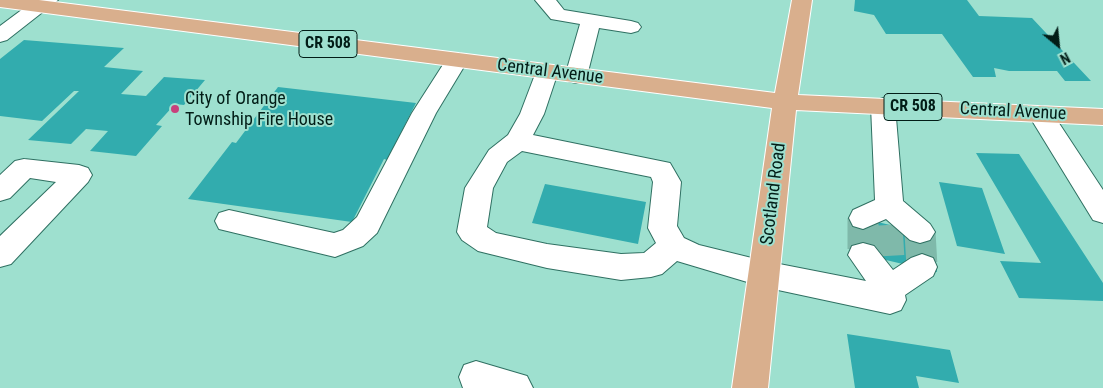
<!DOCTYPE html>
<style>
body{margin:0}
#map{position:relative;width:1103px;height:388px;overflow:hidden;background:#9ee0cf;font-family:"Roboto Condensed",sans-serif}
canvas{display:block}
.north{position:absolute;left:1033px;top:20px;width:50px;height:50px;-webkit-text-stroke:4px #9ee0cf;paint-order:stroke;rotate:152deg;font-size:14px;font-weight:700;line-height:20px;text-align:center;color:#021d17}
.north::after{content:'';display:block;margin:auto;width:18px;height:22px;background:#021d17;clip-path:polygon(50% 0,100% 100%,50% 72%,0 100%)}
</style>
<div id="map">
<canvas width="1103" height="388"></canvas>
<div class="north">N</div>
</div>
<script>
const c = document.querySelector('canvas').getContext('2d');
c.lineJoin = 'round';
function fillPath(path, color) { c.fillStyle = color; c.fill(path, 'evenodd'); }
const poly = rows => new Path2D(rows.map(r => 'M' + r).join(''));
function stroke(path, color, width, dash) { c.strokeStyle = color; c.lineWidth = width; c.lineCap = dash ? 'butt' : 'round'; c.setLineDash(dash || []); c.stroke(path); }
function label(font, color, halo, rows, align = 'center') {
  c.font = font + ' "Roboto Condensed",sans-serif'; c.lineWidth = 4; c.setLineDash([]); c.textBaseline = 'middle'; c.strokeStyle = halo; c.fillStyle = color; for (const [text, x, y, turn = 0] of rows) {
    c.save(); c.translate(x, y); c.rotate((+turn || 0) * Math.PI / 180); c.textAlign = isNaN(turn) ? turn : align; if (halo) c.strokeText(text, 0, 0); c.fillText(text, 0, 0); c.restore();
  }
}
const building = poly([
 [855,0,967,0,979,16,1032,18,1091,81,1065,81,1057,71,1009,71,994,68,996,77,973,77,942,34,886,34,874,15,854,11],
 [24,40,124,48,104,67,143,71,121,94,146,96,164,77,205,80,184,105,175,104,156,125,162,126,136,156,90,151,108,131,86,129,71,144,28,140,79,91,74,91,42,121,0,116,0,59],
 [278,87,416,103,387,160,384,159,352,222,188,199,232,142,236,143],
 [976,153,1019,154,1103,283,1103,301,1019,298,1000,261,1041,263],
 [939,182,982,188,1005,254,957,246],
 [545,184,646,202,638,244,532,223],
 [856,217,933,235,937,272,856,253],
 [847,334,950,350,959,383,916,376,919,388,855,388]
]);
const minorTunnel = poly([
 [863,218,863,255],
 [887,225,889,259],
 [920,232,922,267]
]);
const minor = poly([
 [35,0,58,0,7,40,0,42,0,26,35,0],
 [535,0,556,0,564,10,631,21,638,23,641,27,638,31,631,33,599,28,587,76,584,81,576,83,568,81,565,76,580,24,551,19,535,0],
 [457,53,465,55,468,60,436,113,377,233,363,246,335,257,219,229,215,221,219,213,229,210,334,233,343,230,357,217,412,113,446,60,449,55,457,53],
 [547,65,555,67,558,72,544,114,533,135,670,163,681,182,677,226,684,238,699,245,764,261,866,281,848,255,852,246,863,243,874,246,893,270,911,258,922,254,933,258,937,267,933,276,905,295,906,300,901,310,890,314,764,287,677,261,662,274,651,277,621,280,547,268,478,251,462,240,457,232,465,188,489,150,508,135,520,114,536,72,539,67,547,65],
 [522,151,651,177,653,182,648,228,656,243,644,253,621,254,547,244,496,233,487,227,493,188,507,162,522,151],
 [883,98,891,101,895,106,903,201,930,224,935,232,930,240,920,243,910,240,886,219,863,229,853,226,849,218,853,210,875,200,871,106,875,101,883,98],
 [1040,106,1049,108,1103,190,1103,223,1093,220,1028,114,1031,108,1040,106],
 [24,159,79,165,88,168,92,175,88,182,11,264,0,267,0,236,56,182,30,178,10,198,0,201,0,175,15,161,24,159],
 [476,361,527,376,533,388,463,388,459,377,464,365,476,361]
]);
const major = poly([
 [0,0,39,0,775,93,792,0,812,0,798,95,1103,109,1103,125,796,110,768,388,732,388,772,108,0,7,0,0]
]);
const markers = [
 [175,109,5,"#c8407c"]
];
const shields = [
 [328,44,58],
 [913,107,58]
];
const shieldNames = [
 ["CR 508",328,44],
 ["CR 508",913,107]
];
const streetNames = [
 ["Central Avenue",550,72,7],
 ["Central Avenue",1013,112,3],
 ["Scotland Road",774,194,-83]
];
const poiNames = [
 ["City of Orange",185,99],
 ["Township Fire House",185,120]
];
fillPath(building, '#32acae');
stroke(minorTunnel, '#7fb9aa', 31, [31, 15]);
stroke(minor, '#2f7062', 2);
stroke(major, '#fff', 2);
fillPath(minor, '#fff');
fillPath(major, '#d9af8d');
for (const [x, y, r, color] of markers) { const dot = new Path2D(); dot.arc(x, y, r, 0, 2 * Math.PI); c.fillStyle = color; c.fill(dot); stroke(dot, '#9ee0cf', 2); }
for (const [x, y, w] of shields) { const box = new Path2D(); box.roundRect(x - w / 2, y - 13.5, w, 27, 4); c.fillStyle = '#9ee0cf'; c.fill(box); stroke(box, '#021d17', 1); }
label('bold 16px', '#021d17', null, shieldNames);
label('18px', '#021d17', '#9ee0cf', streetNames);
label('18px', '#021d17', '#9ee0cf', poiNames, 'left');
</script>
